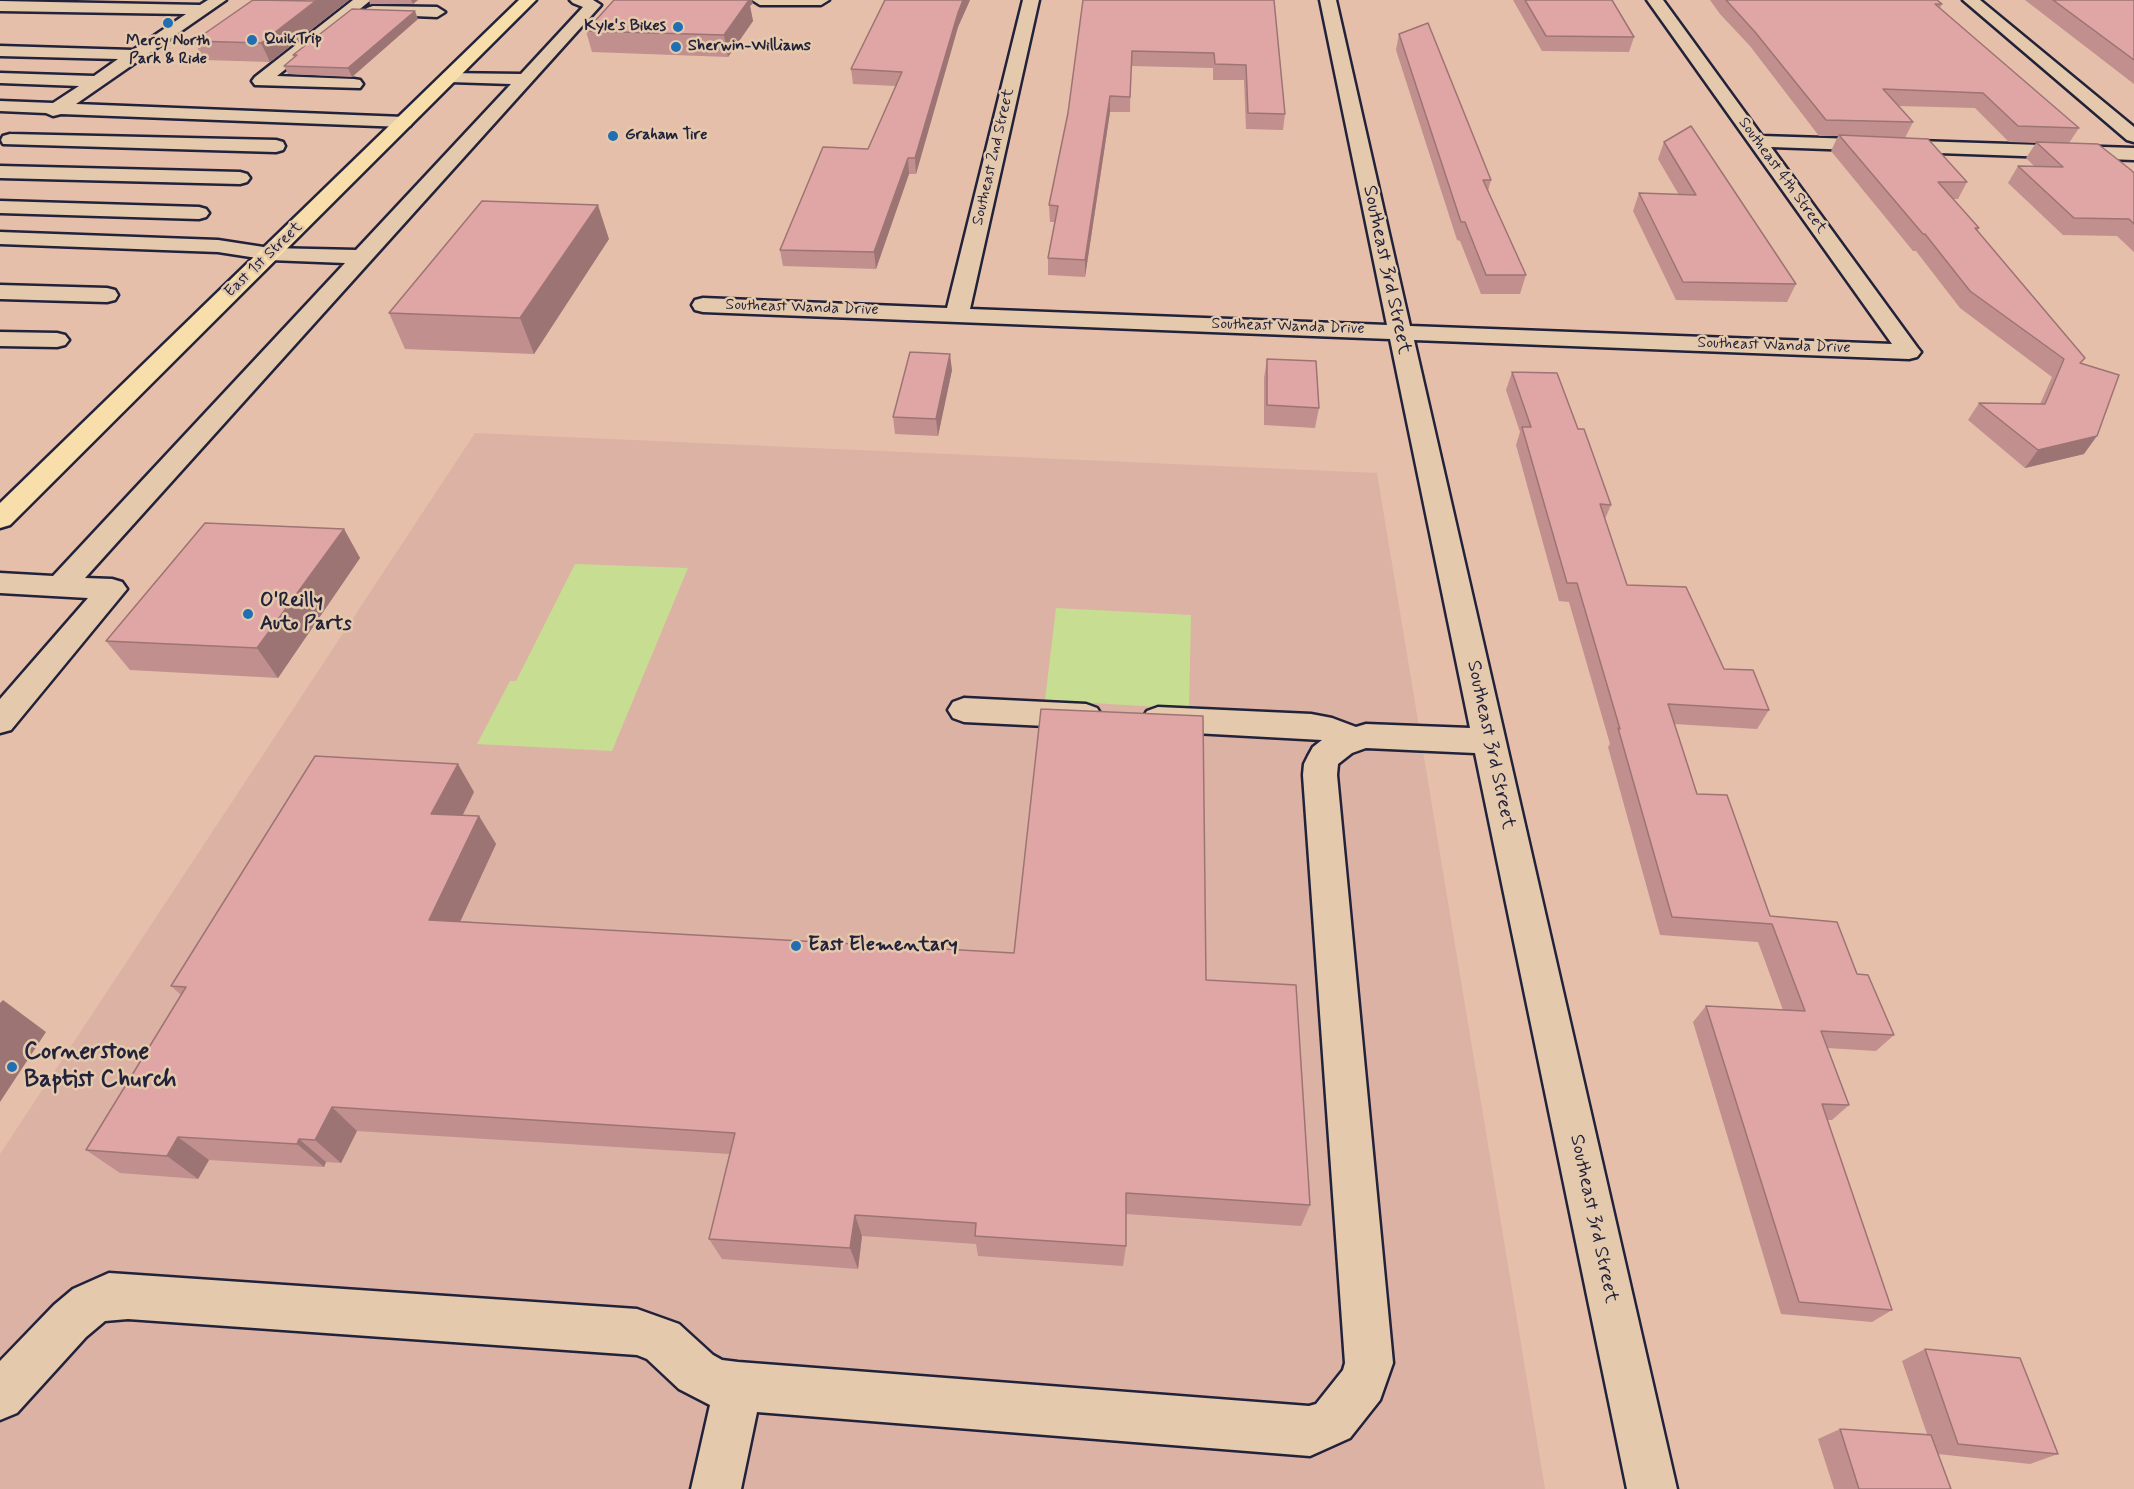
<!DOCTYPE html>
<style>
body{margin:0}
canvas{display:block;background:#e5bfaa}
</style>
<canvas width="2134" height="1489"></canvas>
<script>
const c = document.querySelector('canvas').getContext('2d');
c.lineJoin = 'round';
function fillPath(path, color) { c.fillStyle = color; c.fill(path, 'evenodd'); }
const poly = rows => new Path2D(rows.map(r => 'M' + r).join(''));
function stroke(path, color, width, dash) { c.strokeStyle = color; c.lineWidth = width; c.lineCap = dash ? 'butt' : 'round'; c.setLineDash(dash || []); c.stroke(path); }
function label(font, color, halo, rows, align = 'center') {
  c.font = font + ' Mynerve,sans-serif'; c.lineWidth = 5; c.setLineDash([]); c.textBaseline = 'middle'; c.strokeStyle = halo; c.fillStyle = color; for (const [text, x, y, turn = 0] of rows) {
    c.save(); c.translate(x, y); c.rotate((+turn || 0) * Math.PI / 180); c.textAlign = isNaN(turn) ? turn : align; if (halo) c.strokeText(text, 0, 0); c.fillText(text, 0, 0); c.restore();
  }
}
const built = poly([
 [475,433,1377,473,1545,1489,0,1489,0,1154]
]);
const green = poly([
 [575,564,688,568,612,751,477,744,510,681,516,681],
 [1056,608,1191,615,1189,709,1045,700]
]);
const minor = poly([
 [208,0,226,0,76,104,404,117,410,118,413,122,410,126,404,127,61,114,53,116,46,113,0,111,0,101,53,103,79,86,0,83,0,73,94,76,118,59,0,56,0,46,133,50,186,14,0,11,0,1,200,5,208,0],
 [353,0,371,0,277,76,354,79,360,80,363,84,360,88,255,85,252,81,255,77,353,0],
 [570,0,593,0,601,5,85,578,112,579,122,582,127,589,11,730,0,733,0,699,88,598,0,593,0,573,53,576,345,263,270,260,218,252,0,244,0,232,218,240,270,248,356,250,511,84,450,82,444,81,441,77,444,73,521,74,583,7,573,3,570,0],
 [752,0,829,0,821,5,760,5,752,0],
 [1023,0,1039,0,970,309,1387,325,1320,0,1336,0,1410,326,1892,344,1647,0,1663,0,1762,136,2134,148,2134,160,1771,147,1917,347,1921,352,1917,357,1909,359,1414,340,1677,1489,1627,1489,1475,753,1366,748,1352,753,1338,764,1337,775,1393,1363,1380,1400,1350,1438,1310,1456,757,1412,741,1489,691,1489,710,1405,679,1389,647,1359,637,1355,128,1319,105,1321,86,1337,17,1413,0,1420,0,1361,54,1305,73,1289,109,1273,637,1309,679,1324,713,1355,722,1360,738,1362,1309,1406,1316,1404,1343,1370,1345,1363,1303,775,1304,764,1308,756,1313,747,1322,740,1158,731,1147,727,1142,719,1147,711,1158,707,1311,714,1332,718,1356,727,1366,724,1470,728,1390,339,703,312,695,310,692,305,695,300,703,298,947,308,1023,0],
 [1963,0,1980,0,2134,127,2134,142,2127,140,1963,0],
 [373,6,437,7,445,12,437,17,367,14,365,11,367,8,373,6],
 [10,134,276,140,283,142,285,146,283,150,276,152,3,144,1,140,3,136,10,134],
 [0,166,240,172,247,174,250,178,247,182,240,184,0,178,0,166],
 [0,201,199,207,206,209,209,213,206,217,199,219,0,213,0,201],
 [0,285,107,288,115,290,118,295,115,300,107,302,0,299,0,285],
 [0,332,57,333,65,335,69,340,65,345,57,347,0,346,0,332],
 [964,698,1086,704,1097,708,1102,716,1097,724,1086,728,964,722,953,718,948,710,953,702,964,698]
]);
const major = poly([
 [519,0,536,0,10,525,0,528,0,503,519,0]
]);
const wall = poly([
 [317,0,349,0,270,62,204,60,194,41],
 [369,0,418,0,413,4,370,4],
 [885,0,970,0,958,27,916,174,909,174,876,269,783,266,780,250,868,149,896,86,853,84,851,69],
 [1083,0,1274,0,1285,114,1283,130,1246,129,1244,80,1213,80,1213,68,1131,66,1130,112,1110,112,1085,277,1048,275,1048,258,1055,222,1050,222,1049,205,1068,113],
 [1513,0,1612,0,1634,37,1629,52,1542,51],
 [1710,0,1937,0,1942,4,1940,8,2079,128,2069,143,2134,173,2134,252,2117,236,2063,235,2008,183,2018,166,2034,166,2026,158,2036,143,2009,142,1975,108,1898,106,1913,122,1905,138,1967,182,1958,199,1953,199,1979,228,1977,231,2085,358,2081,363,2084,454,2025,468,1968,420,1979,403,2040,404,2052,377,1960,308,1916,251,1913,251,1831,151,1838,136,1819,136,1750,46,1720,14],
 [2025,0,2134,0,2134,84],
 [753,3,750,6,753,21,728,57,592,52,586,31],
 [418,19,352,77,288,74,284,66,294,58,293,55],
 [1399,34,1491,180,1488,191,1526,275,1520,294,1481,294,1460,241,1457,240,1396,50],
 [1664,142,1796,284,1787,302,1676,300,1633,211,1639,193,1679,195,1658,159],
 [609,239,534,354,405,349,389,313],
 [1267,359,1319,408,1315,428,1264,425,1264,378],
 [952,370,938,436,895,434,893,417],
 [1512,372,1578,429,1611,505,1605,519,1627,585,1724,669,1769,710,1757,729,1674,724,1697,794,1770,916,1857,974,1894,1035,1876,1051,1827,1048,1849,1105,1832,1120,1827,1120,1892,1310,1872,1322,1781,1314,1693,1022,1706,1006,1783,1010,1758,942,1660,935,1608,747,1610,744,1569,602,1559,601,1516,445,1520,432,1506,390],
 [344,529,360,558,278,678,130,670,106,641],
 [474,792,463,815,479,816,496,844,460,921,1206,980,1310,1205,1301,1226,1126,1214,1126,1246,1123,1266,978,1256,976,1244,862,1236,858,1269,722,1259,709,1239,730,1154,357,1131,341,1163,326,1162,324,1167,209,1160,198,1179,120,1173,86,1150,181,995,171,986],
 [1925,1349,2058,1454,2030,1464,1938,1454,1951,1489,1834,1489,1818,1439,1840,1429,1927,1434,1902,1361]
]);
const shadedWall = poly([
 [317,0,349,0,270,62,261,43],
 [411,0,418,0,413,4],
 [737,0,752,0,753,3,750,6,753,21,728,57,724,35],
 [963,0,970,0,958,27,916,174,915,158,958,13],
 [415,11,418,19,352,77,348,68],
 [1110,96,1110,112,1085,277,1085,260],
 [908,158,909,174,876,269,874,252],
 [598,205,609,239,534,354,520,318],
 [950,354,952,370,938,436,936,419],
 [2097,436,2084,454,2025,468,2038,450],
 [344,529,360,558,278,678,257,648],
 [458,764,474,792,449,842,431,814],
 [479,816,496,844,449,946,429,920],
 [3,1000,46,1032,0,1102,0,1003],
 [332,1107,357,1131,341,1163,315,1140],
 [178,1137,209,1160,198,1179,167,1156],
 [299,1139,326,1162,324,1167,297,1144],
 [855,1215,862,1236,858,1269,850,1248]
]);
const building = poly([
 [253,0,315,1,317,0,261,43,194,41,253,0],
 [614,0,749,0,724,35,586,31,614,0],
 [885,0,963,0,958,13,915,158,908,158,874,252,780,250,823,147,868,149,902,72,851,69,885,0],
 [1083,0,1274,0,1285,114,1248,113,1246,65,1215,64,1214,53,1132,51,1130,97,1110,96,1085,260,1048,258,1058,206,1049,205,1068,113,1083,0],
 [1525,0,1612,0,1634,37,1546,36,1525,0],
 [1726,0,1937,0,1942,4,1935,4,2079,128,2018,126,1983,93,1883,89,1913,122,1826,120,1755,32,1726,0],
 [2053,0,2134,0,2134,60,2053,0],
 [352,9,415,11,348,68,284,66,297,55,293,55,352,9],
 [1428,23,1491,180,1483,180,1526,275,1486,275,1465,222,1461,222,1399,34,1428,23],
 [1691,126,1796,284,1683,282,1639,193,1696,195,1664,142,1691,126],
 [1839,135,1928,139,1967,182,1938,182,1979,228,1975,228,2085,358,2080,363,2119,375,2097,436,2038,450,1979,403,2045,404,2064,359,1970,291,1925,234,1923,234,1839,135],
 [2036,142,2098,144,2131,170,2134,173,2134,224,2129,219,2074,218,2018,166,2063,167,2036,142],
 [482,201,598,205,520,318,389,313,482,201],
 [910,352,950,354,936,419,893,417,910,352],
 [1267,359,1316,361,1319,408,1267,405,1267,359],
 [1512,372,1557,373,1578,429,1584,429,1611,505,1600,504,1627,585,1686,587,1724,669,1753,670,1769,710,1668,704,1697,794,1727,795,1770,916,1837,922,1857,974,1868,975,1894,1035,1821,1031,1849,1105,1822,1104,1892,1310,1799,1302,1706,1006,1805,1011,1772,924,1672,917,1618,728,1620,729,1577,583,1567,583,1522,427,1531,427,1512,372],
 [205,523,344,529,257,648,106,641,205,523],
 [1041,709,1203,716,1206,980,1296,985,1310,1205,1126,1193,1126,1246,975,1236,976,1223,855,1215,850,1248,709,1239,735,1133,332,1107,315,1140,299,1139,297,1144,178,1137,167,1156,86,1150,186,987,171,986,315,756,458,764,431,814,479,816,429,920,1014,953,1041,709],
 [1925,1349,2020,1358,2058,1454,1958,1444,1925,1349],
 [1840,1429,1931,1435,1951,1489,1859,1489,1840,1429]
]);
const markers = [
 [168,23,6,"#1f6fb2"],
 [678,27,6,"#1f6fb2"],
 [252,40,6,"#1f6fb2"],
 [676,47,6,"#1f6fb2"],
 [613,136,6,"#1f6fb2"],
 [248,614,6,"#1f6fb2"],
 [796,946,6,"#1f6fb2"],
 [12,1067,6,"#1f6fb2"]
];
const farPoinames = [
 ["Kyle's Bikes",666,27,"right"],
 ["QuikTrip",264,40],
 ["Mercy North",168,42,"center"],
 ["Park & Ride",168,60,"center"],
 ["Sherwin-Williams",688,47],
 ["Graham Tire",625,136]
];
const farStreetnames = [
 ["Southeast 2nd Street",994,157,-77],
 ["Southeast 4th Street",1782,176,54],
 ["East 1st Street",264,260,-44],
 ["Southeast Wanda Drive",802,308,2],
 ["Southeast Wanda Drive",1288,327,2],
 ["Southeast Wanda Drive",1774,346,2]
];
const streetNames = [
 ["Southeast 3rd Street",1386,270,78],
 ["Southeast 3rd Street",1490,745,78],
 ["Southeast 3rd Street",1593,1219,78]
];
const poiNames = [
 ["O'Reilly",260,602],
 ["Auto Parts",260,625],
 ["East Elementary",808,946]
];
const nearPoinames = [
 ["Cornerstone",24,1053],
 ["Baptist Church",24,1081]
];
fillPath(built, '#dcb2a4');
fillPath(green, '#c7dd92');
stroke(minor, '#22223b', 5);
stroke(major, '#22223b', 5);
fillPath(minor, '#e5c9ac');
fillPath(major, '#f8deab');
fillPath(wall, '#c18f8e');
fillPath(shadedWall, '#9d7474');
fillPath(building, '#e0a6a5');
stroke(building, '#9d7474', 1.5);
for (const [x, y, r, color] of markers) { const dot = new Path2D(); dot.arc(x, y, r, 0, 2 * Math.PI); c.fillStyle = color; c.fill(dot); stroke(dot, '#e5c9ac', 2); }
label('bold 16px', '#22223b', '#e5c9ac', farPoinames, 'left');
label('16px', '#22223b', '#e5c9ac', farStreetnames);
label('20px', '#22223b', '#e5c9ac', streetNames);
label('bold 20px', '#22223b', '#e5c9ac', poiNames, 'left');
label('bold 24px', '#22223b', '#e5c9ac', nearPoinames, 'left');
</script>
